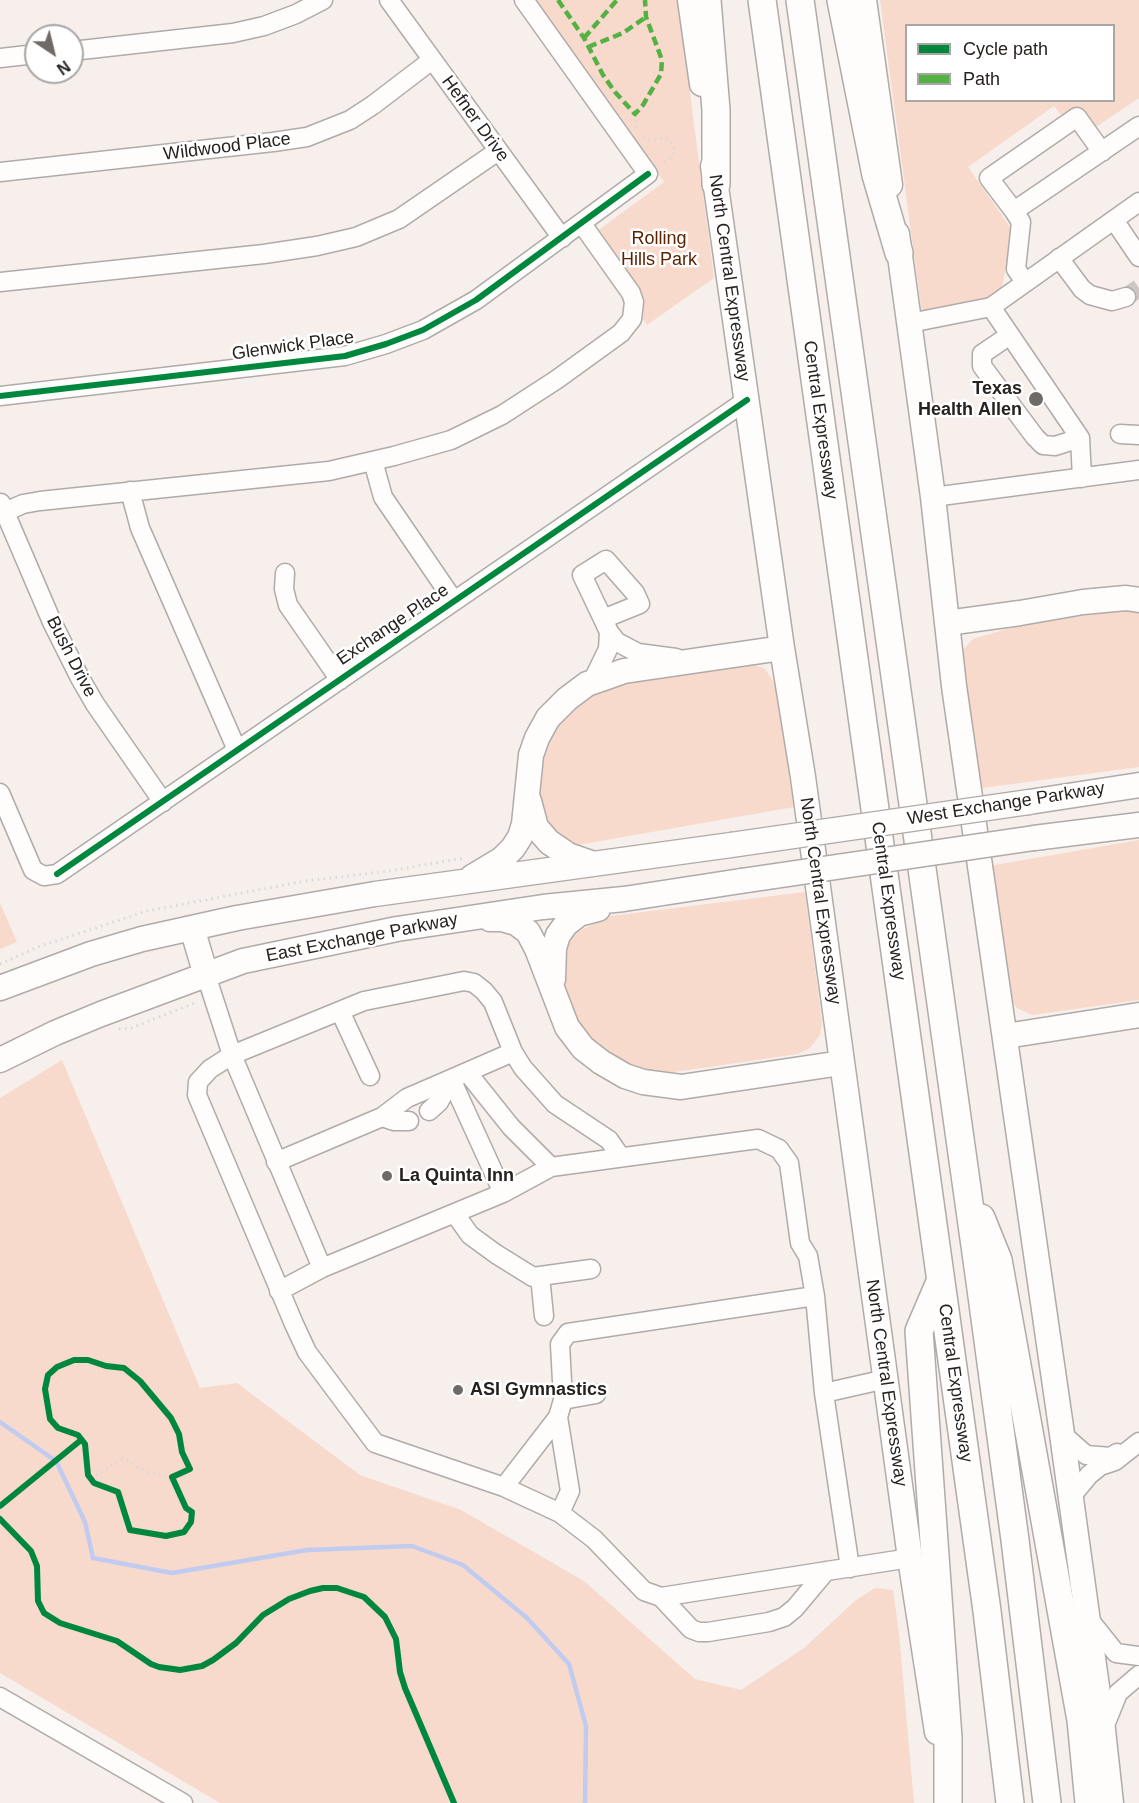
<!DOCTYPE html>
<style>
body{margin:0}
#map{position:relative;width:1139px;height:1803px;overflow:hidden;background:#f6efeb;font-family:Helvetica,sans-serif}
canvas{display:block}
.legend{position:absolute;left:905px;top:24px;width:210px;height:78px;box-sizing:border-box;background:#fff;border:2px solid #a9a7a6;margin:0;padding:8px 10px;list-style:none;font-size:18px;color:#272220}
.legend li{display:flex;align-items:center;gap:12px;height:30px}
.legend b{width:30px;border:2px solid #a9a7a6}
.north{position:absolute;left:24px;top:24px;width:60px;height:60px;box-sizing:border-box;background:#fff;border:2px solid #a9a7a6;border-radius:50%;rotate:145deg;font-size:16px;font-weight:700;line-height:24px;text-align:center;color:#272220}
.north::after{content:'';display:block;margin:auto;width:21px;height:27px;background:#6f6a67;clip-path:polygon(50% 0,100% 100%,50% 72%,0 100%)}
</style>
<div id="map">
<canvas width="1139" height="1803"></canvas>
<ul class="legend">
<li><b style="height:8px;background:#00873e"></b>Cycle path</li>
<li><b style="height:8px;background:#56b145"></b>Path</li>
</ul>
<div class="north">N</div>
</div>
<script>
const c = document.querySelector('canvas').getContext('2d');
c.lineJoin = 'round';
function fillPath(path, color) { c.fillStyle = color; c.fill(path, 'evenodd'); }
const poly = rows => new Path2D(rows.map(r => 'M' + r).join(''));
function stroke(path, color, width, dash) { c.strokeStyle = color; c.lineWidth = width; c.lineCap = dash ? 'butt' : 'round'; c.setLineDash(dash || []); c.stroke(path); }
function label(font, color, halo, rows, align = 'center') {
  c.font = font + ' Helvetica,sans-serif'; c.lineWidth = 5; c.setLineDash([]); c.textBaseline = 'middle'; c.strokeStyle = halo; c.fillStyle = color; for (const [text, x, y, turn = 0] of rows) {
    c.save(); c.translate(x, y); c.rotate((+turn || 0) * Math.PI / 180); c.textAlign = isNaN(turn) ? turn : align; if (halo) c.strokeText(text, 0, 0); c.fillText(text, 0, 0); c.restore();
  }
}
const green = poly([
 [535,0,678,0,714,278,647,325,589,237,664,182],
 [880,0,1139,0,1139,98,1096,127,1087,114,1079,110,1062,116,1054,106,968,167,1013,231,1001,293,983,306,922,314],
 [906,26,1114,26,1114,100,906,100],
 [1122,609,1139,610,1139,767,975,789,962,651,973,639,1044,618],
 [750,663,765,669,775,684,794,807,572,846,544,828,536,786,540,756,563,717,580,699,611,684],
 [1139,840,1139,1000,1032,1015,1017,1008,1004,991,989,866],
 [805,892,822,1022,820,1035,810,1048,798,1054,668,1073,641,1069,617,1059,594,1045,579,1027,568,1005,559,968,565,938,610,916],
 [0,903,17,942,0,949],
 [62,1060,200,1388,237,1383,360,1475,461,1510,584,1581,695,1679,741,1690,804,1648,856,1600,875,1588,893,1590,899,1633,914,1803,220,1803,0,1673,0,1098]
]);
const stream = poly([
 [0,1422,56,1461,85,1522,93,1558,172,1573,307,1550,412,1546,463,1565,527,1618,569,1664,586,1726,585,1803]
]);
const minorTunnel = poly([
 [1126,297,1139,288]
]);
const path = poly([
 [635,114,637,130],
 [643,138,648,140,665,138,670,140,675,149,672,156,662,164],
 [0,964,38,947,147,911,305,881,389,871,464,858],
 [119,1029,131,1028,197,1002],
 [91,1479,121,1459,128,1460,138,1468,147,1472,172,1477]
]);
const minor = poly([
 [389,0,562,238],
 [72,51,233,33,264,26,296,14,323,0],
 [0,58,36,54],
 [0,172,273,142,307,137,350,120,373,105,432,60],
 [1014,211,989,178,1077,117,1102,152],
 [1114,220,1139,257],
 [1059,258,1082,289,1090,295,1112,301,1126,297],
 [0,282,264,254,317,246,356,237,399,219,498,151],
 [1025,282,1016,269,1021,222,1014,211,1139,126],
 [991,307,1080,438,1082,478],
 [910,323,991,307,1139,202],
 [1010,335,982,354,982,366,1035,437,1043,445,1055,446,1080,438],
 [0,396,345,356,386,344,423,330,476,300,648,174,524,0],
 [1120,434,1139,435],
 [373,461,383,497,454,601],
 [130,491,140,528,237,750],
 [933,497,1139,470],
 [1,503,52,622,80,678,95,704,163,802],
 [5,512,23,504,40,501,329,471,394,456,451,440,502,415,556,380,621,333,632,319,634,302,631,293,582,224],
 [285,573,284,589,288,605,340,680],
 [603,619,640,604,635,593,606,560,582,575,603,619,609,632,617,642,638,653,676,658],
 [592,682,608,649,609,632],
 [0,793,33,870,44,876,57,874,747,400],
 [206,975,232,1055,210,1069,198,1082,197,1095,294,1324,307,1352,375,1443,504,1487,560,1513,594,1539,644,1591,661,1597,910,1558],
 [340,1011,370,1076],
 [467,1072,511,1127,551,1167,758,1139,779,1149,789,1163,800,1243,808,1256,815,1296],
 [429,1111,439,1102,451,1079,513,1052,523,1068,555,1104,609,1140,620,1156],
 [382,1117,394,1121,409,1121],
 [276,1162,382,1117,407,1098,451,1079,503,1193,322,1268,279,1291],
 [503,1193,551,1167],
 [455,1214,470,1235,496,1254,533,1277,591,1269],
 [322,1268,232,1055,364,1001,464,981,474,983,484,991,493,1002,513,1052],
 [540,1276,544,1316],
 [824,1393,886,1379],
 [563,1400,596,1394],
 [1062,1434,1086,1455,1111,1457,1117,1453],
 [504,1487,558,1417],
 [1071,1502,1075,1492,1089,1475,1100,1466,1115,1461,1139,1442],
 [560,1513,570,1491,558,1417,563,1400,560,1344,568,1333,815,1296,824,1393,850,1568],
 [661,1597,691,1629,699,1632,708,1632,769,1622,784,1617,795,1608,826,1571],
 [1088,1618,1116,1653,1139,1656],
 [0,1697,183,1803],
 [1103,1730,1118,1693,1139,1675]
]);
const major = poly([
 [690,0,702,84],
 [864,0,890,185],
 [713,166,782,648,803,777,910,1558,937,1732],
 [897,234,933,497,954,686,1062,1434,1103,1730,1111,1803],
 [947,623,1020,613,1083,602,1126,598,1139,600],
 [529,801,536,827,549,842,568,855,591,863],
 [1029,802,1139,785],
 [1034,838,1139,825],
 [472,877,502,859,513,848,520,837,524,824,531,755,537,738,548,718,567,699,587,684,624,671,782,648],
 [490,919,502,919,516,923,528,932,537,949,567,1027,583,1048,601,1062,625,1076,643,1082,681,1087,841,1063],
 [192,928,206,975],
 [553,979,554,948,558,935,566,924,579,914,598,909],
 [0,988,91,954,142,939,237,918,375,894,731,845],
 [1006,1036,1139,1015],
 [0,1060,55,1033,101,1014,243,961,397,929,543,907,624,899,741,881]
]);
const highway = poly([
 [707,0,716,110,716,184],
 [762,0,987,1611,1010,1803],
 [800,0,979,1274,1015,1540,1047,1803],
 [841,0,876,175,899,253],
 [981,1218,998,1260,1081,1720,1089,1803],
 [940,1282,919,1331,948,1738,948,1802]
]);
const majorBridge = poly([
 [731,845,1029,802],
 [741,881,1034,838]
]);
const quiet = poly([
 [558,0,584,38,603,75,615,92,635,114,643,105,661,74,662,60,646,17,645,0],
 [584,38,617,0],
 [588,47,623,33,646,17]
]);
const cycleway = poly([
 [0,396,345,356,386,344,423,330,476,300,648,174],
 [57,874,747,400],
 [74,1360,88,1360,106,1366,124,1368,140,1381,171,1418,179,1434,182,1452,190,1469,172,1477,186,1508,192,1512,191,1522,184,1532,166,1536,130,1530,118,1492,94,1483,88,1475,85,1444,78,1435,58,1428,50,1419,45,1389,48,1375,57,1367,74,1360],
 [0,1506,81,1440],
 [0,1519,31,1551,37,1566,38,1601,44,1613,60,1623,117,1641,151,1664,159,1667,180,1670,202,1666,213,1660,236,1643,263,1615,289,1599,310,1591,323,1588,337,1588,364,1597,385,1617,396,1639,400,1672,405,1688,454,1803]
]);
const markers = [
 [1036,399,8,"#6f6a67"],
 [387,1176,6,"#6f6a67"],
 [458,1390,6,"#6f6a67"]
];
const streetNames = [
 ["Hefner Drive",475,119,54],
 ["Wildwood Place",227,147,-7],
 ["North Central Expressway",729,278,82],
 ["Glenwick Place",293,346,-8],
 ["Central Expressway",820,420,82],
 ["Exchange Place",393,625,-34],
 ["Bush Drive",71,657,63],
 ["West Exchange Parkway",1006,804,-9],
 ["North Central Expressway",820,901,82],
 ["Central Expressway",888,901,82],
 ["East Exchange Parkway",362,938,-11],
 ["North Central Expressway",886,1383,82],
 ["Central Expressway",955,1383,82]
];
const parkNames = [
 ["Rolling",659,239],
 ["Hills Park",659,260]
];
const poiNames = [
 ["Texas",1022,389,"right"],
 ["Health Allen",1022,410,"right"],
 ["La Quinta Inn",399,1176],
 ["ASI Gymnastics",470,1390]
];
fillPath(green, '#f7dacc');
stroke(stream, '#c1cbef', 4.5);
stroke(minorTunnel, '#cdc6c2', 18, [18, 9]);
stroke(minor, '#b0aba8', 21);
stroke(major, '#b0aba8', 27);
stroke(highway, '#b0aba8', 30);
stroke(path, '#dad8d7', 3, [1.5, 4.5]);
stroke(minor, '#fefdfc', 18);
stroke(major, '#fefdfc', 24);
stroke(highway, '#fefdfc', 27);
stroke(majorBridge, '#b0aba8', 27, []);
stroke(majorBridge, '#fefdfc', 24);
stroke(quiet, '#56b145', 4.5, [9, 4.5]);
stroke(cycleway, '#00873e', 6);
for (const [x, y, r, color] of markers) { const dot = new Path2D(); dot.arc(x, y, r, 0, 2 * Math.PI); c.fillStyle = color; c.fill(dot); stroke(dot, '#fff', 2); }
label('18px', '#272220', '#fff', streetNames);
label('18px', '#5d2300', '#fff', parkNames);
label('bold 18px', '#272220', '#fff', poiNames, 'left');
</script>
